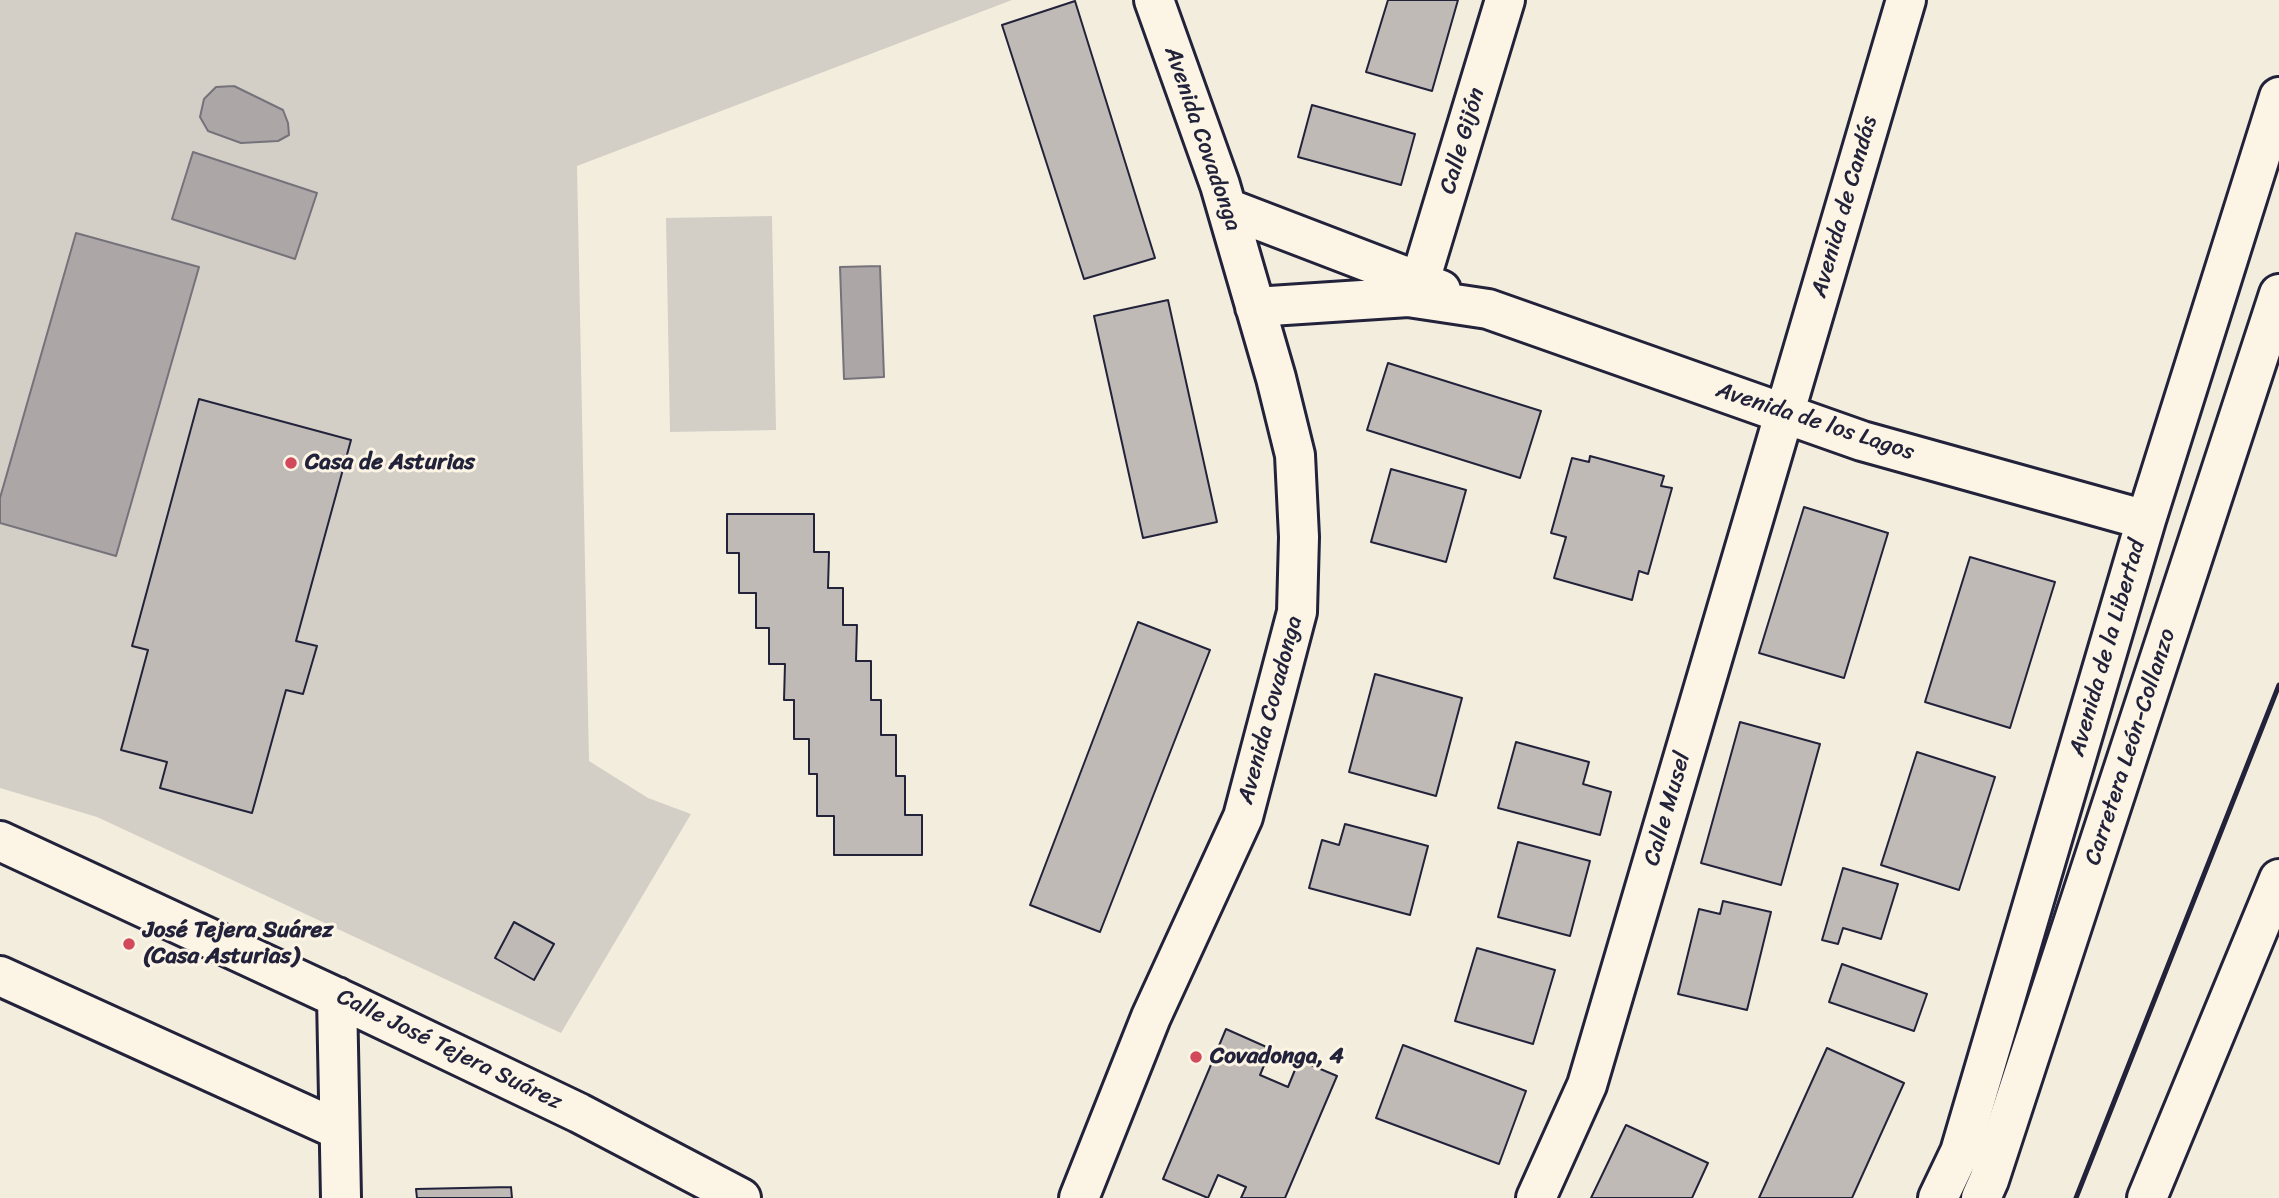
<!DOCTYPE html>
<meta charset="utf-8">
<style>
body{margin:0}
canvas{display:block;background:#f3edde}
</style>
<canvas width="2279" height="1198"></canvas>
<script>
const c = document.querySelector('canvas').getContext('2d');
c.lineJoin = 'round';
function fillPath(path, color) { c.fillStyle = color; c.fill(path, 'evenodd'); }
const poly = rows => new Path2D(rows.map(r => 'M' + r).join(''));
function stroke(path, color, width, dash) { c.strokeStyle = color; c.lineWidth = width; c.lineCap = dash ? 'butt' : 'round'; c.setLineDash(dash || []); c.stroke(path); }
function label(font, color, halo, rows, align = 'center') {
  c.font = font + ' Sriracha,sans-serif'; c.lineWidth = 6; c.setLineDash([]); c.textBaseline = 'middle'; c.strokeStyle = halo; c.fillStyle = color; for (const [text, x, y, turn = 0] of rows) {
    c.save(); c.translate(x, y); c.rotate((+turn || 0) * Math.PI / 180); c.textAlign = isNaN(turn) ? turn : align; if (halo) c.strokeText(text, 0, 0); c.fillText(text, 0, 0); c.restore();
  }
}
const green = poly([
 [0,0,1012,0,577,166,589,761,648,798,691,814,561,1033,97,817,0,788],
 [772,216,776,430,670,432,666,218]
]);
const water = poly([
 [234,86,283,110,288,123,289,135,278,141,241,143,208,131,200,117,204,99,216,87,234,86],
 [193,152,317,193,295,259,172,219,193,152],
 [76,233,199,267,116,556,0,523,0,498,76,233],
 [880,266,884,377,844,379,840,267,880,266]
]);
const building = poly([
 [1388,0,1458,0,1432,91,1366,72,1388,0],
 [1075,1,1155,258,1084,279,1002,25,1075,1],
 [1312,105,1415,134,1401,185,1298,157,1312,105],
 [1168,300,1217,522,1143,538,1094,316,1168,300],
 [1388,363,1541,411,1520,478,1367,430,1388,363],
 [199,399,351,440,296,641,317,646,303,694,286,690,252,813,160,788,167,762,121,750,148,650,132,646,199,399],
 [1590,456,1664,476,1661,486,1672,488,1648,574,1639,571,1632,600,1554,578,1566,537,1551,533,1572,458,1589,462,1590,456],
 [1391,469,1466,490,1446,562,1371,542,1391,469],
 [1804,507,1888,533,1844,678,1759,653,1804,507],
 [727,514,814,514,814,552,829,552,828,588,843,588,843,625,857,625,856,661,871,661,871,700,881,700,881,735,896,735,896,776,905,776,905,815,922,815,922,855,834,855,834,816,817,816,817,774,809,774,809,739,794,739,794,700,784,700,785,664,769,664,769,628,756,628,756,593,739,593,739,553,727,553,727,514],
 [1970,557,2055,582,2010,728,1925,702,1970,557],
 [1138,622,1210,650,1100,932,1030,905,1138,622],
 [1375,674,1462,698,1436,796,1349,772,1375,674],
 [1740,722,1820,744,1781,885,1701,863,1740,722],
 [1516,742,1589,762,1583,784,1611,792,1600,835,1498,808,1516,742],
 [1917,752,1995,777,1959,890,1881,865,1917,752],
 [1345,824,1428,846,1410,915,1309,888,1322,840,1339,845,1345,824],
 [1518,842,1590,861,1570,936,1498,917,1518,842],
 [1843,868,1898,884,1881,939,1843,928,1838,944,1822,940,1843,868],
 [1723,901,1771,912,1747,1010,1678,994,1699,909,1720,914,1723,901],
 [514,922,554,944,534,980,495,958,514,922],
 [1477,948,1555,970,1533,1044,1455,1021,1477,948],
 [1842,964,1927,994,1914,1031,1829,1002,1842,964],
 [1226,1029,1271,1049,1260,1075,1288,1087,1299,1060,1337,1076,1285,1198,1241,1198,1246,1187,1218,1175,1208,1198,1163,1179,1226,1029],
 [1403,1045,1526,1091,1499,1164,1376,1118,1403,1045],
 [1827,1048,1904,1083,1852,1198,1759,1198,1827,1048],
 [1626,1125,1708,1163,1692,1198,1591,1198,1626,1125],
 [511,1187,512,1198,417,1198,416,1189,511,1187]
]);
const minor = poly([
 [1227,208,1441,290],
 [1420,281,1505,0],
 [1255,307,1408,297,1488,309,1862,441,2146,520],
 [0,841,351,1004,579,1113,741,1198],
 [0,976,339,1130],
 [337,997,341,1198],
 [1079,1198,1151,1017,1243,817,1297,612,1299,537,1295,455,1276,378,1220,185,1154,0],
 [1536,1198,1587,1085,1906,0],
 [1938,1198,1960,1152,2146,520,2279,97],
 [2147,1198,2279,879]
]);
const secondary = poly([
 [1981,1198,1989,1180,2279,294]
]);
const rail = poly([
 [2076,1198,2279,685]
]);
const markers = [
 [291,463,7,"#d1495b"],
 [129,944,7,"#d1495b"],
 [1196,1057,7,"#d1495b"]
];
const streetNames = [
 ["Avenida Covadonga",1202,139,71],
 ["Calle Gijón",1463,141,-74],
 ["Avenida de Candás",1845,207,-74],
 ["Avenida de los Lagos",1815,422,18],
 ["Avenida de la Libertad",2108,648,-74],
 ["Avenida Covadonga",1271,710,-75],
 ["Carretera León-Collanzo",2131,747,-72],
 ["Calle Musel",1668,809,-74],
 ["Calle José Tejera Suárez",449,1050,26]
];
const poiNames = [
 ["Casa de Asturias",305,463],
 ["José Tejera Suárez",143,931],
 ["(Casa Asturias)",143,957],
 ["Covadonga, 4",1210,1057]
];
fillPath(green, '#d4cfc6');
fillPath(water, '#aca7a6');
stroke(water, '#75727b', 2);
fillPath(building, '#bfbab6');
stroke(building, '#22223b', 2);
stroke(minor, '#22223b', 44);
stroke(secondary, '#22223b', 44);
stroke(minor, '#fcf5e5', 38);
stroke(secondary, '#fcf5e5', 38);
stroke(rail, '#22223b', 5);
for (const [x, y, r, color] of markers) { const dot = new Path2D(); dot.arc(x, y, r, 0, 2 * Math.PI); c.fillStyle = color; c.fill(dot); stroke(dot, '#fcf5e5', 2.5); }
label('23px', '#22223b', '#fcf5e5', streetNames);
label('bold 23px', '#22223b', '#fcf5e5', poiNames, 'left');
</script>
